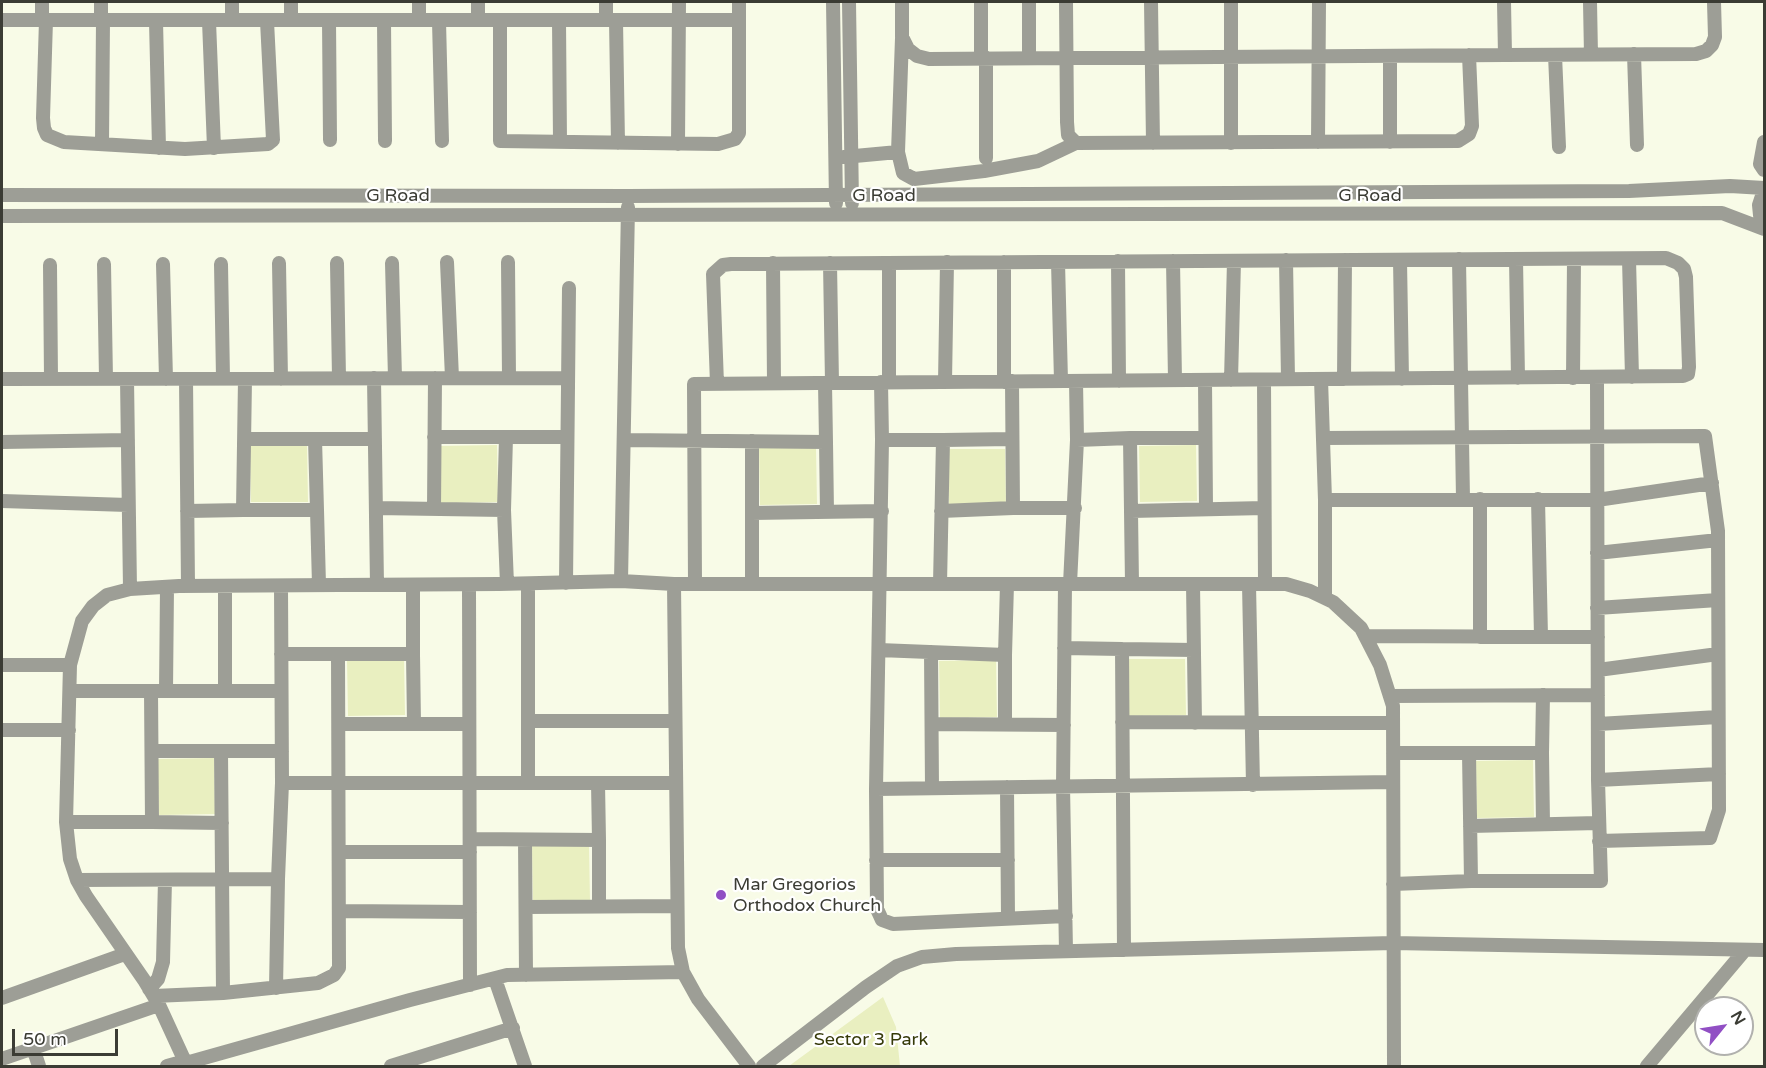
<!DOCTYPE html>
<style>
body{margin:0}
#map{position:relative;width:1766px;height:1068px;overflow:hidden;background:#f8fbe7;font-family:"Varela Round",sans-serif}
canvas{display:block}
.frame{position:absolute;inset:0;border:3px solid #3b3c34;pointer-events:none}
.north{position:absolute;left:1694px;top:996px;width:60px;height:60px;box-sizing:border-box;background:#fff;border:2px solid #b1b1ae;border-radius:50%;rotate:60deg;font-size:16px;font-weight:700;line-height:24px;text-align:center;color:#3b3c34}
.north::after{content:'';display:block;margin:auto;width:21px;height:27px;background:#914fc4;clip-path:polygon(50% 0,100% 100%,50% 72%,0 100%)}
.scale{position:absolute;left:12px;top:1029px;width:106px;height:27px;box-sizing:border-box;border:3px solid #3b3c34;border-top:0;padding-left:8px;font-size:18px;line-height:21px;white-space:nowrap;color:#3b3c34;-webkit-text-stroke:4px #fff;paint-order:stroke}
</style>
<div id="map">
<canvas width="1766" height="1068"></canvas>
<div class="frame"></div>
<div class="north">N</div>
<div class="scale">50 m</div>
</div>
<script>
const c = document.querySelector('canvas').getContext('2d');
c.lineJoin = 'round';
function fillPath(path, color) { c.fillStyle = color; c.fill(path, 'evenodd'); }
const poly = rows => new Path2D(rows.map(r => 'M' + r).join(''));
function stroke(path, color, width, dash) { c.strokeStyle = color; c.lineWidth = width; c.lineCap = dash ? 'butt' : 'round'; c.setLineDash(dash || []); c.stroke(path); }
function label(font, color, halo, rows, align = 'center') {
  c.font = font + ' "Varela Round",sans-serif'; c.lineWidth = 4.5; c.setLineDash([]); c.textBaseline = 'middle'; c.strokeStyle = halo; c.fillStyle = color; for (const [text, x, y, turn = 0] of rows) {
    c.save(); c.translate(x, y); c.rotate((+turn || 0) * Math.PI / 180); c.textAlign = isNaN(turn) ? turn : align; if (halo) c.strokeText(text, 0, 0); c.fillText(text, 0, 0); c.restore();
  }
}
const green = poly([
 [307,445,308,502,251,502,250,446],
 [497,445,498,502,441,503,440,446],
 [1196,445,1197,501,1140,502,1139,446],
 [759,448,816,448,817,504,760,505],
 [948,449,1005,449,1006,505,949,506],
 [404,658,405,715,348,716,347,659],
 [1128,659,1185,659,1186,715,1129,716],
 [996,660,997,717,940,718,939,661],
 [214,758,215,814,159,815,157,759],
 [1533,760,1534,817,1477,818,1476,761],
 [532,845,589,845,590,901,533,902],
 [883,997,896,1027,900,1066,789,1066]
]);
const minor = poly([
 [42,2,42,20],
 [101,2,101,20],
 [291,2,291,20],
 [419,2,419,20],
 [478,2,478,20],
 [606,2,606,20],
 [833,2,836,203],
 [849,2,852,203],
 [902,2,902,37,908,49,917,56,929,59,1505,55],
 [1029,2,1029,58],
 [1066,2,1067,122,1068,135,1076,143,1458,141,1469,134,1472,126,1469,55],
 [1151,2,1153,143],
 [1231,2,1231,143],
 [1504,2,1505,55,1696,54,1706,51,1712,45,1715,37,1714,2],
 [1590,2,1591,55],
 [2,20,232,20,232,2],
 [46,20,43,118,44,128,47,135,64,142,185,149,268,144,273,140,267,21],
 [232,20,739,20],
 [329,20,330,140],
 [384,20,385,141],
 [500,20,500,141,718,144,735,139,739,133,739,2],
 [559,20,560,142],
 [616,20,618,143],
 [156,21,159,148],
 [209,21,214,148],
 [439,21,442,141],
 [902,38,898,152,903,173,914,179,984,171,1038,161,1076,143],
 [1634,54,1637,145],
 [1555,55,1559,147],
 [1390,56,1390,142],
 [981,57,981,2],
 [986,58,986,158],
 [1318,142,1319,2],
 [1764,142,1760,164,1764,170],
 [102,144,103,20],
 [678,144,679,2],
 [844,157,898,152],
 [1764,190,1759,205,1760,215,1764,225],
 [2,195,628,196,1629,191,1730,186,1764,188],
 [628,207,621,581,674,584,1286,584,1310,591,1333,602,1361,628,1380,665,1393,706,1394,1066],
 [2,216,1722,213,1764,229],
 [1459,259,1463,499],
 [1516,259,1518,378],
 [1629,259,1632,377],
 [1286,260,1288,379],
 [1400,260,1402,379],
 [1118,261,1119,381],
 [1173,261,1175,380],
 [447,262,452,378],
 [508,262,509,378],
 [1004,262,1004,382],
 [1058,262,1061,381],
 [279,263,281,379],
 [337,263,339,378],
 [392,263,395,378],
 [773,263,774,383],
 [830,263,832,383],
 [104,264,106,379],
 [163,264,166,379],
 [221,264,223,378],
 [50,265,51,379],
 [374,378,377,585],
 [1573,378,1574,259],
 [2,379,568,378],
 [127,379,130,589],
 [186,379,188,586],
 [1321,379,1325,500,1325,598],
 [1344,379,1345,260],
 [1205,380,1206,509],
 [1231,380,1234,261],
 [1264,380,1265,584],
 [1012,381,1013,508,1075,508],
 [1076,381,1077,440,1130,438,1132,584],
 [881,382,882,440,943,440,940,584],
 [889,382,889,263],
 [945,382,947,262],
 [434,437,506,437],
 [1130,438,1205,438],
 [1323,438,1705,436,1718,531,1719,810,1710,838,1599,841],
 [245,439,315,439],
 [624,440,826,442,825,383],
 [882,440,876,789,1393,782],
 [943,440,1012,439],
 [2,442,128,440],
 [826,442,827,512],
 [1538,499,1541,637],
 [1325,500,1597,500,1712,483],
 [2,501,128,505],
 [376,508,504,510,506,437,567,437],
 [434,509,435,378],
 [243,510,317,510,319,585],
 [317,510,315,439,375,439],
 [504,510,507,584],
 [187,511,243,510,245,379],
 [941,511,1013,508],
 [1131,511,1264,508],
 [752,513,882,511],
 [1597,553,1718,540],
 [566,583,569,288],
 [528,584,528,783],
 [674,584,678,948,683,972,698,999,749,1066],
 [695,584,694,384,1683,376,1688,374,1689,367,1686,277,1684,269,1678,263,1666,258,731,264,723,265,713,274,717,384],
 [752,584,752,441],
 [1065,584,1063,786,1066,951],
 [1070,584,1077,440],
 [1193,584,1195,723],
 [1249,584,1253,785],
 [469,585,470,985],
 [1597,608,1718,600],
 [1365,636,1598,637],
 [1480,637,1480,499],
 [1064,648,1122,649,1124,950],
 [1122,649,1194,650],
 [879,650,1005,655,1007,584],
 [931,652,932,788],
 [281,654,413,654,413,585],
 [413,654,414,724],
 [2,665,70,665],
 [1598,670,1718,654],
 [70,691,281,691],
 [166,691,167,587],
 [225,691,225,586],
 [1390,696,1598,695],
 [528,721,675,721],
 [1122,722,1393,723],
 [339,724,469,724],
 [932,724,1064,725],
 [1005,724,1005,655],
 [1598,724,1718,717],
 [2,730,69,730],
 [152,751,282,751],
 [221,751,223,993],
 [1393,753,1542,753,1543,695],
 [1469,753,1471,881],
 [1542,753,1543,824],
 [1598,780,1719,774],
 [282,783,676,783],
 [1007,787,1008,919],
 [876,789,877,909,882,920,893,924,1066,916],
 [66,822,152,822,151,691],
 [152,822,222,823],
 [1470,826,1598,823],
 [470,839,599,840,598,783],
 [525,840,526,975],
 [599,840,599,906],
 [339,852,470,852],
 [876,860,1008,860],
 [77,880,278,879,282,783,281,586],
 [1393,884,1471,881,1601,881,1598,780,1597,377],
 [526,907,677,906],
 [339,911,470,912],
 [495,979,525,1066],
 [276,988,278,879],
 [149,989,158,979,163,962,165,880],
 [154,996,223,993,318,983,334,975,339,968,338,654],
 [2,998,125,954],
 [33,1048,39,1066],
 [2,1059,159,1005],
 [186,1063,410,1000,507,975,683,972],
 [167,1066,185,1061],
 [187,1066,159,1005,144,980,86,896,77,880,70,859,66,822,70,665,82,621,93,606,107,595,130,589,179,586,499,584,621,581],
 [391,1066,513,1028],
 [763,1066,866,987,897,966,922,957,956,954,1393,943,1764,950],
 [1647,1066,1745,950]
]);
const markers = [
 [721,895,6,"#914fc4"]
];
const streetNames = [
 ["G Road",398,196],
 ["G Road",884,196],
 ["G Road",1370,196]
];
const poiNames = [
 ["Mar Gregorios",733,885],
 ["Orthodox Church",733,906]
];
const parkNames = [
 ["Sector 3 Park",871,1040]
];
fillPath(green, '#e9efc0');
stroke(minor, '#9d9e96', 14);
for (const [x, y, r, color] of markers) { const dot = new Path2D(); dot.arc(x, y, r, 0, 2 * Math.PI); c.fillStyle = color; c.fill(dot); stroke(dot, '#fff', 2); }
label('18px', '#3b3c34', '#fff', streetNames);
label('18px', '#3b3c34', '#fff', poiNames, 'left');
label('18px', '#363a09', '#fff', parkNames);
</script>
